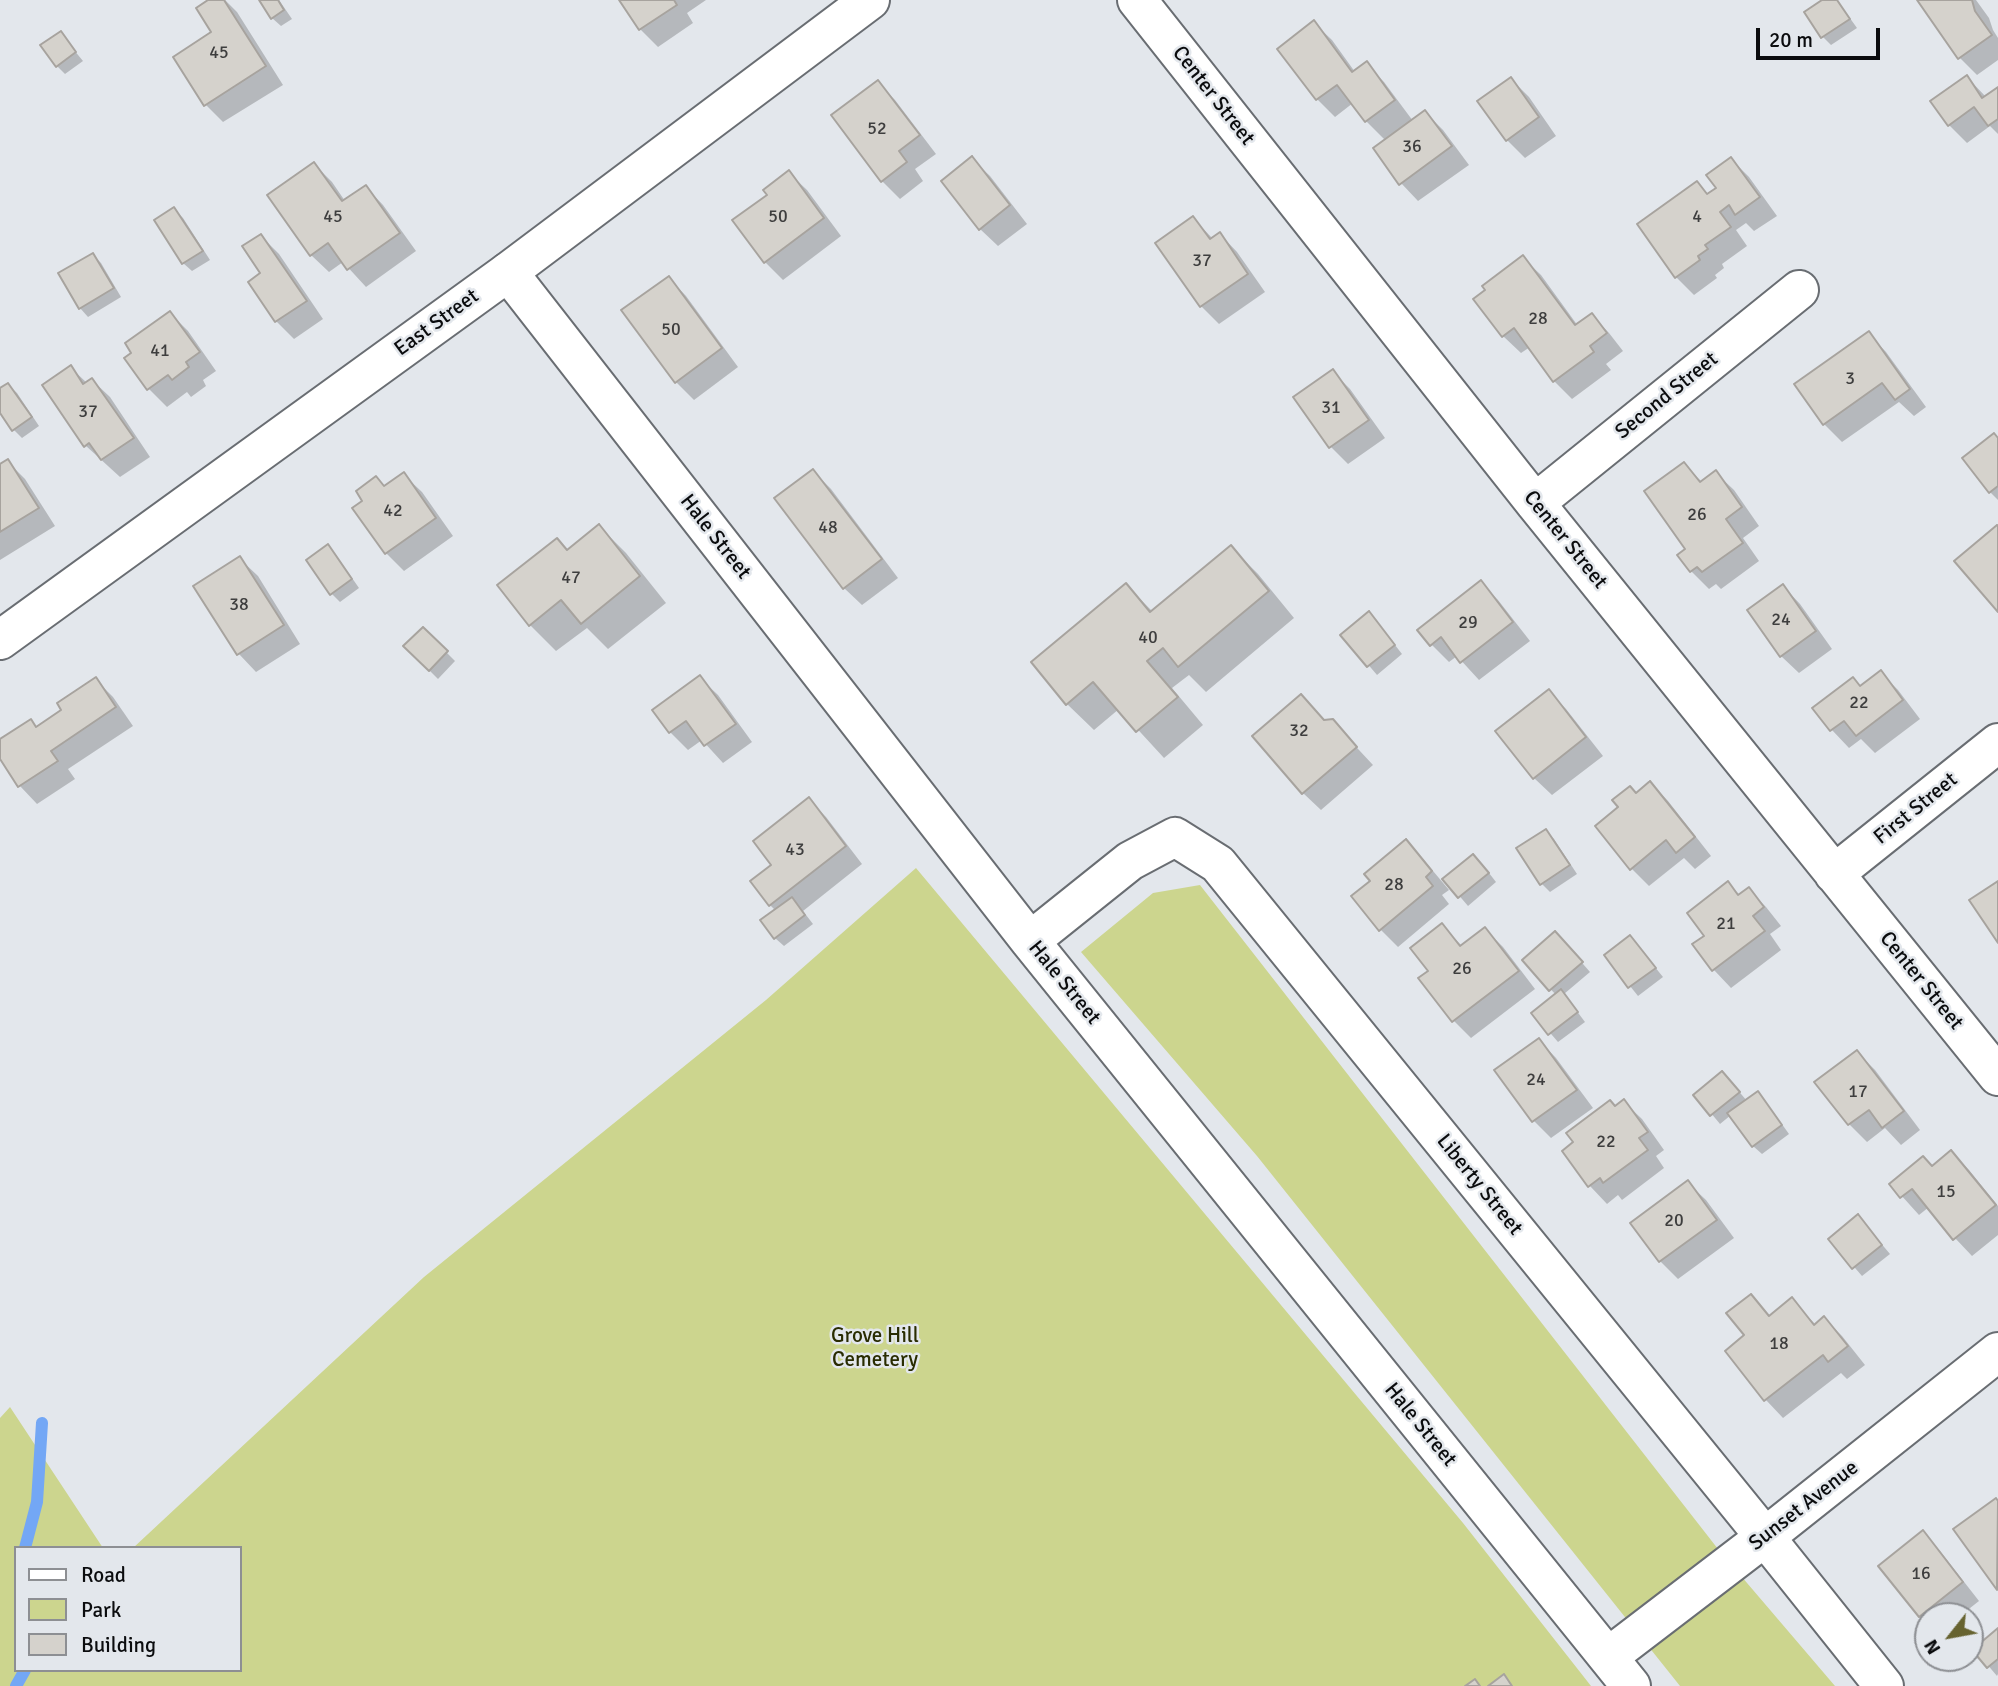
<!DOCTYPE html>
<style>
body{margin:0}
#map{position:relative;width:1998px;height:1686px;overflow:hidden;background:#e3e7ec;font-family:Signika,sans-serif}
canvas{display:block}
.legend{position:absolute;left:14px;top:1546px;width:228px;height:126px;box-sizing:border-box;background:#e3e7ec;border:2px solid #8d8f93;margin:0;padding:9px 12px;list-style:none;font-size:21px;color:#0b0c0e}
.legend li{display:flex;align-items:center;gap:14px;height:35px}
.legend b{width:35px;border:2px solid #8d8f93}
.north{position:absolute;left:1914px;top:1602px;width:70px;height:70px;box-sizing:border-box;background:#e3e7ec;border:2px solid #8d8f93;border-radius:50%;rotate:239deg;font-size:19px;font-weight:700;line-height:28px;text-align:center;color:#0b0c0e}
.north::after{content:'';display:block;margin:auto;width:24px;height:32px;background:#676330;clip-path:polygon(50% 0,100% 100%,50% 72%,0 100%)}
.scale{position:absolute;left:1756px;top:28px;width:124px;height:32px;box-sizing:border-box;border:4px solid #0b0c0e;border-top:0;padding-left:9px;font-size:21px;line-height:24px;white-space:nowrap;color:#0b0c0e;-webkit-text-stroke:5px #e3e7ec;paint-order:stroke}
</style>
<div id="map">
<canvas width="1998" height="1686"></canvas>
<ul class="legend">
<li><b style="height:9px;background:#fff"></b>Road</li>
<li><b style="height:19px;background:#ccd58e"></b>Park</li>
<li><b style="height:19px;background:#d5d2cc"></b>Building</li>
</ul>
<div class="north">N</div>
<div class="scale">20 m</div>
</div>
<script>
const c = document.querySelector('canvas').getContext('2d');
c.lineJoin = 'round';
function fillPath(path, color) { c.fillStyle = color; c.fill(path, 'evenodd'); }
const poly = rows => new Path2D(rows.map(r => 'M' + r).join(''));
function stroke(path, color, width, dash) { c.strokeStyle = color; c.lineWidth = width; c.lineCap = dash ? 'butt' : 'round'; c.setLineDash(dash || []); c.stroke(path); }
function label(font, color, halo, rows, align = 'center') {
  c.font = font + ' Signika,sans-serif'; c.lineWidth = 5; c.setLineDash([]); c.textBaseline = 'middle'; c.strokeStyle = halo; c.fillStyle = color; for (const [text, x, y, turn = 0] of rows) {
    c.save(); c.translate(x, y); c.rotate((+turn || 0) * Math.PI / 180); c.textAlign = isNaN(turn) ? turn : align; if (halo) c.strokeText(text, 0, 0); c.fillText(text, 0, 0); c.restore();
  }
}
const green = poly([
 [916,868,1463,1523,1591,1686,0,1686,0,1418,10,1407,103,1548,16,1548,16,1670,240,1670,240,1548,133,1548,424,1277,766,1000],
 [1200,885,1718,1549,1835,1686,1680,1686,1257,1156,1081,952,1153,893]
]);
const shadow = poly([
 [211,0,225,0,237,12,283,85,223,122,205,104,214,33],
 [261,0,279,0,292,19,281,26,272,18],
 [621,0,706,0,687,13,693,23,658,47,640,29],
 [1825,0,1837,0,1857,28,1831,45,1823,37],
 [1919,0,1976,0,1989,18,1993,30,1998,38,1998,60,1977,75,1959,57],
 [1314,23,1332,40,1355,72,1366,64,1384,82,1413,121,1425,112,1443,130,1469,165,1418,201,1401,183,1386,141,1366,121,1353,103,1335,117,1317,99,1279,49],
 [60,33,83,61,65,74,57,66],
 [1967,77,1986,97,1998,89,1998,134,1990,126,1967,143,1949,125],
 [1511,79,1529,97,1556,136,1525,158,1507,140],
 [878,83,895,100,936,154,915,169,923,181,900,199,882,181],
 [972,159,990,176,1027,224,998,246,980,229],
 [1731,159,1749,177,1777,216,1754,231,1746,223,1736,230,1747,246,1722,264,1724,268,1715,275,1717,278,1694,295,1676,277,1697,183,1709,195,1718,188],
 [314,164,332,182,345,201,366,187,383,205,416,251,366,287,343,262,329,272,311,255],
 [789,173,807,190,841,236,783,280,765,262],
 [174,209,183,218,210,260,192,271,183,263],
 [1193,218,1213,239,1220,234,1237,252,1265,292,1219,324,1201,306],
 [261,236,279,254,323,319,294,339,276,321,263,274],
 [93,255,101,263,121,297,88,317,80,308],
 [1523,258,1541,275,1578,326,1592,315,1609,333,1623,351,1606,364,1611,370,1572,399,1554,381,1530,347,1521,353,1503,336],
 [669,278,686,296,738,367,694,400,676,382],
 [170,313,188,331,216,371,203,380,206,386,191,397,187,392,167,407,149,389,127,359],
 [1869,334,1886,352,1926,407,1914,416,1899,402,1842,442,1824,424],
 [71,368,87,383,92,380,110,397,150,457,120,477,85,445],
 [1332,371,1350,389,1385,438,1348,464,1331,447],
 [8,385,17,393,39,426,22,438,13,429,0,409,0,390],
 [1998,439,1998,500,1990,492],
 [7,461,25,479,55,526,0,560,0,466],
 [1684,464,1702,482,1716,473,1734,490,1759,526,1743,538,1759,561,1721,589,1716,584,1709,589,1691,571,1687,549],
 [813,471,831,489,898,578,862,605,844,588],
 [404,475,422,492,453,536,404,571,386,553,385,487],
 [599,526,626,553,666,603,608,649,587,628,556,651,530,625,568,551],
 [328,547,336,555,359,588,340,602,331,593],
 [1231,547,1258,574,1294,618,1206,692,1189,675,1172,688,1203,725,1164,758,1119,709,1094,730,1067,704,1126,585,1153,612],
 [240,559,258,576,300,644,256,672,239,654],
 [1481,583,1498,600,1530,641,1479,680,1457,656,1449,662,1431,644],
 [1783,586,1800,604,1832,649,1799,673,1781,656],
 [1377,622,1402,654,1377,675,1343,635],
 [423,629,455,661,438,679,405,646],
 [1881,673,1898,690,1920,719,1875,753,1861,739,1849,748,1832,730,1815,708,1861,687],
 [700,678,718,695,752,742,723,763,702,740,688,750,670,732],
 [95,679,113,697,133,726,68,769,75,779,37,804,20,786,0,756,0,741,31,721,38,728,64,710],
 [1548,691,1566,709,1603,756,1552,795,1534,778],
 [1332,721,1373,765,1321,810,1303,793,1325,722],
 [1650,783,1668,801,1711,856,1695,869,1684,858,1649,886,1631,868,1636,795],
 [809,800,826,817,862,864,803,911,813,924,784,946,775,938,776,911,770,905,774,865],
 [1546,831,1554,839,1577,874,1550,892,1542,884],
 [1405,841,1423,859,1449,890,1442,895,1449,904,1398,947,1381,930,1372,881],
 [1482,864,1496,882,1468,906,1445,879],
 [1728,884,1740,895,1748,889,1766,907,1781,926,1770,934,1781,950,1731,988,1714,970,1695,945,1706,936],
 [1442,925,1462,946,1485,929,1503,947,1535,989,1471,1038,1453,1020,1430,971],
 [1563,941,1590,972,1564,994,1585,1022,1558,1042,1533,1013,1556,995,1524,960],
 [1638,946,1663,977,1638,996,1606,956],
 [1539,1040,1556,1058,1593,1108,1551,1138,1533,1120],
 [1857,1052,1875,1070,1920,1130,1901,1145,1885,1128,1867,1142,1849,1124],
 [1731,1082,1747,1101,1757,1093,1766,1102,1789,1134,1762,1154,1753,1146,1731,1115,1720,1124,1696,1095],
 [1624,1102,1642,1119,1664,1150,1656,1156,1664,1168,1622,1200,1618,1195,1607,1204,1590,1186,1564,1151],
 [1951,1152,1969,1170,1998,1206,1998,1235,1972,1256,1955,1238,1929,1207,1919,1215,1891,1184,1932,1168],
 [1688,1183,1706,1200,1734,1238,1678,1279,1660,1261,1633,1223],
 [1858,1216,1890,1254,1862,1276,1830,1239],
 [1751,1296,1771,1317,1792,1300,1816,1325,1824,1318,1842,1336,1865,1365,1847,1379,1841,1373,1783,1418,1766,1400,1727,1351,1747,1336],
 [1996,1501,1998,1503,1998,1588,1956,1529],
 [1923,1533,1940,1551,1979,1601,1960,1616,1928,1616,1928,1624,1920,1616],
 [1998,1631,1998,1674,1997,1676,1975,1650]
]);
const stream = poly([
 [25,1548,37,1502,42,1423],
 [16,1686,25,1670]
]);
const building = poly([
 [208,0,224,0,266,66,204,106,173,57,211,32,196,8,208,0],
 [259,0,278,0,284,10,271,19,259,0],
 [619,0,674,0,677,5,639,30,619,0],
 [1822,0,1837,0,1850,19,1821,38,1804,12,1822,0],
 [1917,0,1972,0,1975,11,1992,35,1958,59,1917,0],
 [1314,20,1352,72,1367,61,1395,100,1365,122,1337,85,1316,100,1277,49,1314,20],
 [61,31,76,52,56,67,40,45,61,31],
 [1967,75,1982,98,1998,87,1998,119,1988,126,1974,107,1948,126,1930,101,1967,75],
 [1511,77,1539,117,1506,141,1477,101,1511,77],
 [878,80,920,135,899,151,907,162,881,182,831,115,878,80],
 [1425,110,1452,146,1399,185,1373,148,1425,110],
 [972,156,1010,205,979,230,941,181,972,156],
 [1731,157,1760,197,1735,215,1729,205,1720,212,1731,227,1705,245,1708,249,1698,256,1700,260,1675,278,1637,224,1697,181,1707,194,1716,188,1706,175,1731,157],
 [314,162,342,201,366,185,400,233,347,270,328,243,310,256,267,195,314,162],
 [789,170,824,218,764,263,732,220,767,195,763,190,789,170],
 [174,207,203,251,182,264,154,220,174,207],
 [1193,216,1210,239,1220,232,1248,274,1200,307,1155,243,1193,216],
 [261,234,307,301,275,322,248,282,260,273,242,246,261,234],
 [93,253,114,288,79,309,58,273,93,253],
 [1523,255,1575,325,1592,313,1607,333,1590,346,1594,352,1553,382,1514,328,1502,337,1473,299,1485,290,1482,286,1523,255],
 [669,276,722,348,675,383,621,310,669,276],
 [170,311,200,352,186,362,189,367,172,380,168,375,147,390,124,358,131,353,125,343,170,311],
 [1869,331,1910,389,1895,400,1882,383,1823,425,1794,384,1869,331],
 [71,365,83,384,92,378,134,438,101,460,89,443,84,447,42,385,71,365],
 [1333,369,1369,420,1329,448,1293,397,1333,369],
 [8,383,32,417,12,431,0,413,0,388,8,383],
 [1994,433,1998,438,1998,486,1989,493,1962,458,1994,433],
 [8,459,39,508,0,532,0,464,8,459],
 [1684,462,1700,482,1716,470,1742,507,1726,519,1743,543,1702,572,1697,567,1690,572,1677,555,1685,549,1644,491,1684,462],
 [813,469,882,559,843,589,774,498,813,469],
 [404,472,436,518,385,554,352,508,362,501,356,491,376,476,384,486,404,472],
 [599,524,640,576,581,624,561,600,529,626,497,585,557,538,567,550,599,524],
 [1997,525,1998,526,1998,612,1954,561,1997,525],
 [328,544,352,579,330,595,306,560,328,544],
 [1231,545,1269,591,1178,667,1163,648,1147,661,1178,697,1136,732,1093,682,1066,705,1031,662,1126,583,1150,612,1231,545],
 [240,556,284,625,237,655,193,586,240,556],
 [1481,580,1513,622,1460,663,1441,637,1430,646,1417,630,1481,580],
 [1783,584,1816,631,1780,657,1747,610,1783,584],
 [1369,611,1395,645,1367,667,1340,635,1369,611],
 [423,627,448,651,429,671,403,646,423,627],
 [1881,670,1903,700,1856,736,1844,721,1830,731,1812,708,1853,677,1860,686,1881,670],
 [700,675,736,724,704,746,686,721,669,733,652,710,700,675],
 [96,677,116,707,51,751,58,761,18,787,0,759,0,739,31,719,36,727,61,710,57,703,96,677],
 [1549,689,1586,737,1533,779,1495,731,1549,689],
 [1301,694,1324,720,1333,719,1357,747,1302,794,1252,736,1301,694],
 [1650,781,1695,837,1676,853,1666,840,1630,870,1595,826,1618,807,1612,800,1630,786,1636,793,1650,781],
 [809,797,846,846,769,906,750,881,771,865,753,841,809,797],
 [1546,829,1570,865,1540,885,1516,848,1546,829],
 [1406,839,1432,871,1426,877,1433,886,1379,931,1351,896,1370,881,1364,874,1406,839],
 [1473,854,1489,873,1458,898,1442,879,1473,854],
 [1728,881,1738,895,1749,887,1764,907,1753,916,1765,931,1712,971,1692,944,1704,936,1687,913,1728,881],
 [1998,881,1998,943,1969,900,1998,881],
 [792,897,805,915,774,939,760,920,792,897],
 [1442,923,1460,946,1485,927,1519,971,1452,1022,1418,978,1428,971,1410,948,1442,923],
 [1555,931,1583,962,1549,991,1522,960,1555,931],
 [1630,935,1656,968,1628,988,1604,955,1630,935],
 [1561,989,1578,1012,1548,1035,1531,1013,1561,989],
 [1539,1038,1577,1090,1532,1122,1494,1070,1539,1038],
 [1857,1050,1904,1111,1882,1128,1869,1110,1848,1125,1814,1082,1857,1050],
 [1722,1071,1740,1092,1710,1116,1693,1095,1722,1071],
 [1758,1091,1782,1125,1752,1147,1727,1113,1758,1091],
 [1624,1099,1648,1132,1639,1138,1648,1150,1603,1183,1600,1178,1588,1187,1562,1151,1573,1142,1566,1133,1610,1100,1615,1106,1624,1099],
 [1951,1150,1996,1205,1953,1240,1912,1189,1900,1198,1889,1184,1923,1156,1932,1166,1951,1150],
 [1688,1180,1717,1220,1659,1262,1630,1223,1688,1180],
 [1858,1214,1882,1245,1852,1269,1828,1239,1858,1214],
 [1751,1294,1769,1316,1792,1297,1814,1325,1824,1316,1848,1346,1828,1362,1823,1355,1764,1401,1725,1351,1744,1335,1726,1313,1751,1294],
 [1996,1498,1998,1501,1997,1590,1953,1529,1996,1498],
 [1923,1530,1963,1582,1919,1617,1878,1566,1923,1530],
 [1998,1628,1998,1659,1987,1668,1972,1650,1998,1628],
 [1504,1674,1512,1686,1488,1686,1504,1674],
 [1475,1679,1480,1686,1465,1686,1475,1679]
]);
const minor = poly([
 [1137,0,1535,503,1998,1076],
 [508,272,1030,941,1631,1686],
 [1535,503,1799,290],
 [1834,874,1998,743],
 [1030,941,1130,861,1175,837,1218,864,1765,1537,1884,1686],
 [1608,1657,1765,1537,1998,1352]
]);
const tertiary = poly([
 [0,640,508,272,870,0]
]);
const numberNames = [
 ["45",219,53],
 ["52",877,129],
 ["36",1412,147],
 ["45",333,217],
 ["50",778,217],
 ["4",1697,217],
 ["37",1202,261],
 ["28",1538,319],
 ["50",671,330],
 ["41",160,351],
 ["3",1850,379],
 ["31",1331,408],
 ["37",88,412],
 ["42",393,511],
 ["26",1697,515],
 ["48",828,528],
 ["47",571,578],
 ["38",239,605],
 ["24",1781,620],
 ["29",1468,623],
 ["40",1148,638],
 ["22",1859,703],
 ["32",1299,731],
 ["43",795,850],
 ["28",1394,885],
 ["21",1726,924],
 ["26",1462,969],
 ["24",1536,1080],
 ["17",1858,1092],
 ["22",1606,1142],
 ["15",1946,1192],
 ["20",1674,1221],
 ["18",1779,1344],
 ["16",1921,1574]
];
const streetNames = [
 ["Center Street",1213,96,52],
 ["East Street",437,323,-36],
 ["Second Street",1667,396,-39],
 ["Hale Street",715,537,52],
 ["Center Street",1565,540,51],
 ["First Street",1916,809,-39],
 ["Center Street",1921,981,51],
 ["Hale Street",1064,983,51],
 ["Liberty Street",1479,1185,51],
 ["Hale Street",1420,1425,51],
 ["Sunset Avenue",1804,1506,-38]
];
const parkNames = [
 ["Grove Hill",875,1336],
 ["Cemetery",875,1360]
];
fillPath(green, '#ccd58e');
fillPath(shadow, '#0003');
stroke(stream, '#73a7f5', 12);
fillPath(building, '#d5d2cc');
stroke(building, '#a7a39e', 2);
stroke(minor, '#696d72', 42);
stroke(tertiary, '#696d72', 42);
stroke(minor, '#fff', 38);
stroke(tertiary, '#fff', 38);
label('18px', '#3e3e3e', null, numberNames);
label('21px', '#0b0c0e', '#e3e7ec', streetNames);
label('21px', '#292c01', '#e3e7ec', parkNames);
</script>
